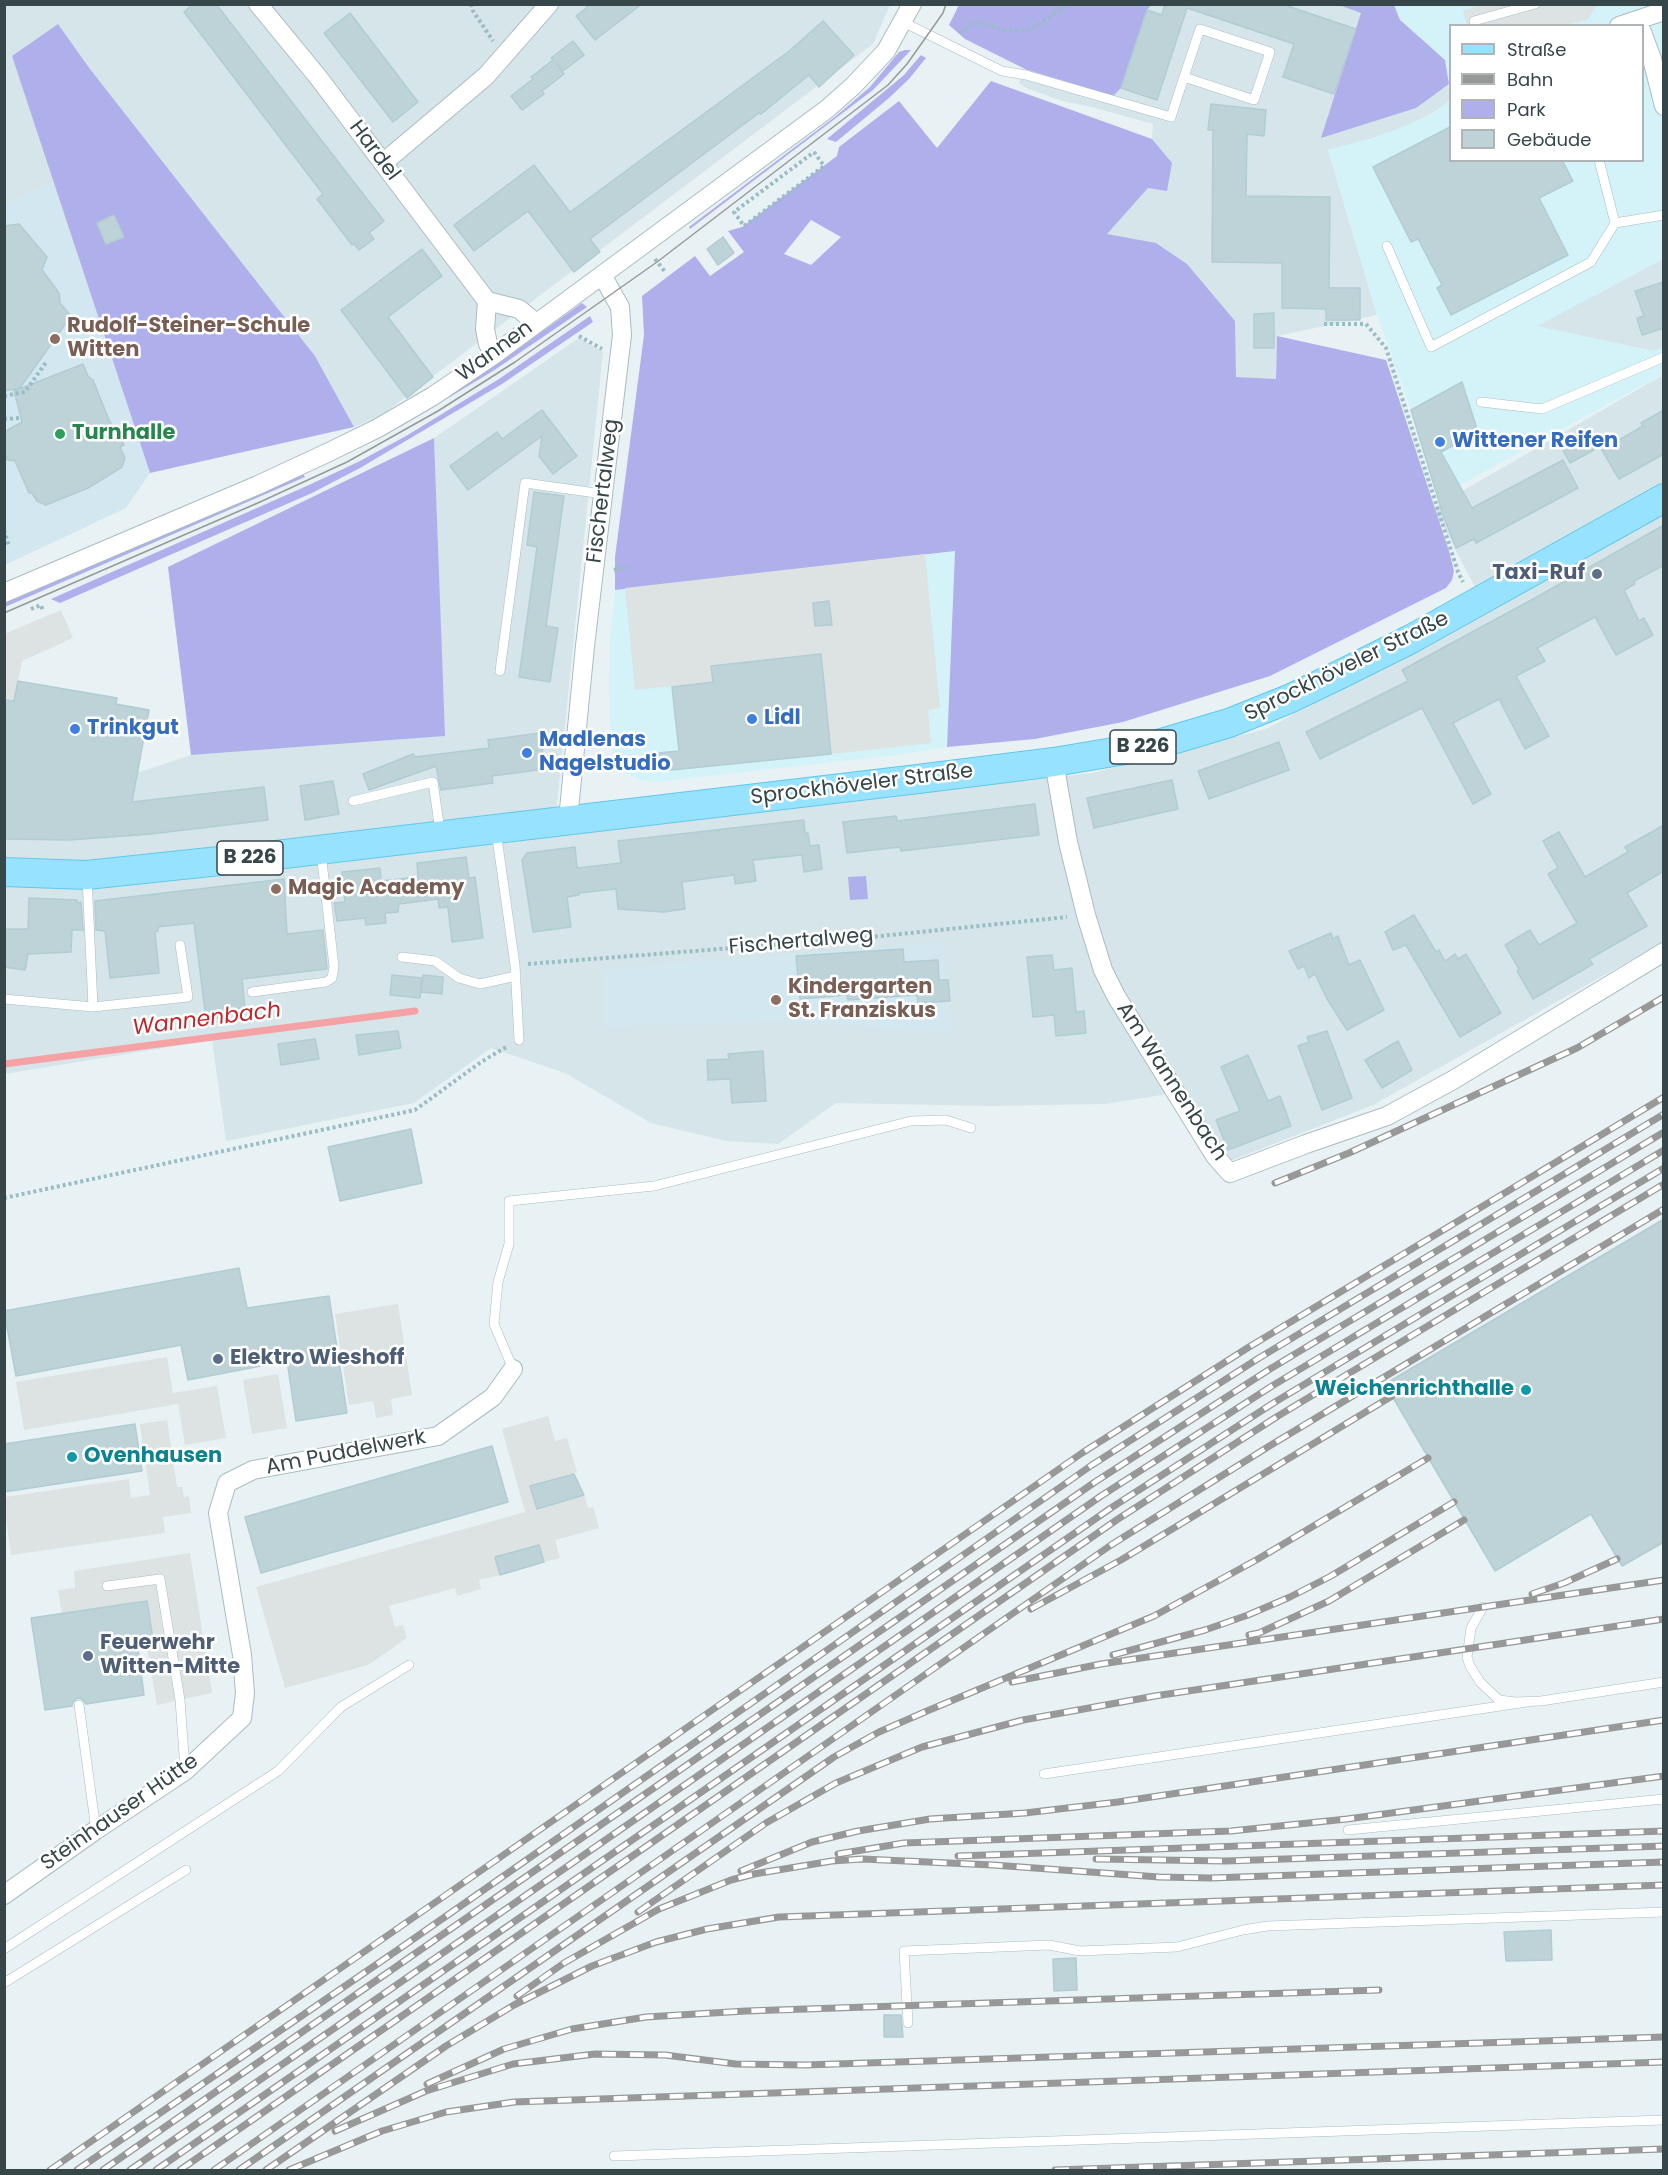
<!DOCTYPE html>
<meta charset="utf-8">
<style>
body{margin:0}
#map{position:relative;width:1668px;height:2175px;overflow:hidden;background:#e8f2f5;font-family:Poppins,sans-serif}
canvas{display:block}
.frame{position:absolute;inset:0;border:6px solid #364649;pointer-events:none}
.legend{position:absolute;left:1449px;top:24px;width:195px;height:138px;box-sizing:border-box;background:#fff;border:2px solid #afb5b6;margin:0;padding:8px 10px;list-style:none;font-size:18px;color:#364649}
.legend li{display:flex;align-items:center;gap:12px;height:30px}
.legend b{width:30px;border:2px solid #afb5b6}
</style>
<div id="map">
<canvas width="1668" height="2175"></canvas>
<div class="frame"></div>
<ul class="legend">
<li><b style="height:8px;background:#97e3ff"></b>Straße</li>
<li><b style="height:8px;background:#989898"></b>Bahn</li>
<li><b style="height:16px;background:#afafec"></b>Park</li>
<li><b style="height:16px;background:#bdd3d8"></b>Gebäude</li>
</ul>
</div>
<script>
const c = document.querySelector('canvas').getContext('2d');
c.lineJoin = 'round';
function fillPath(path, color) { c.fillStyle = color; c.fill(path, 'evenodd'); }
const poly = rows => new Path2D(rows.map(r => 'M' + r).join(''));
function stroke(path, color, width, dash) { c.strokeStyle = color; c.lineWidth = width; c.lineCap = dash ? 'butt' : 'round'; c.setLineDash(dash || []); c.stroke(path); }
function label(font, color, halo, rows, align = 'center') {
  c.font = font + ' Poppins,sans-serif'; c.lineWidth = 5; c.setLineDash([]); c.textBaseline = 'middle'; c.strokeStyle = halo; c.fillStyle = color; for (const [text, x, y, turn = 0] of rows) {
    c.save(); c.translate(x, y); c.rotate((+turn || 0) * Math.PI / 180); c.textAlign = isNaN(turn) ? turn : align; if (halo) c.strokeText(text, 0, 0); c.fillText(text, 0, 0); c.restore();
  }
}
const residential = poly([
 [1394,4,1445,60,1450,100,1436,111,1406,126,1374,138,1328,150,1377,315,1277,336,1276,380,1236,377,1106,234,1148,188,1153,124,1088,106,1062,101,1026,88,1019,83,1025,69,1040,59,1099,5],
 [4,5,890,5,873,44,383,414,354,427,315,356,90,69,58,24,13,56,55,182,5,205],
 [1663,259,1663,348,1653,351,1536,326],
 [579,338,603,352,554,833,1092,773,1266,729,1488,611,1433,508,1663,375,1663,942,1373,1105,1230,1161,1215,1149,1181,1089,1162,1095,1105,1104,990,1106,836,1103,778,1144,726,1141,651,1123,565,1073,491,1048,414,1103,226,1141,212,1040,5,1074,4,761,17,756,140,772,191,755,444,736,434,438]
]);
const commercial = poly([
 [1394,5,1663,5,1663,259,1537,326,1652,351,1663,348,1663,374,1438,497,1411,410,1377,315,1328,150,1373,138,1406,126,1436,111,1450,100,1450,160,1642,160,1642,26,1450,26,1450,89,1445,60,1400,20],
 [955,551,947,747,898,755,656,782,640,780,626,773,615,760,611,743,609,687,610,640,615,590]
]);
const education = poly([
 [55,182,150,473,126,508,5,565,4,205],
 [944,942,952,1031,936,1032,782,1021,604,1028,602,969]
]);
const green = poly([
 [959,5,959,4,1151,5,1147,10,1121,88,1113,96,1025,69,965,39,949,25],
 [1339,5,1394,5,1400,20,1445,60,1449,84,1416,108,1321,138,1361,13],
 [58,24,90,69,315,356,354,427,150,473,12,56],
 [905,50,911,50,873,90,690,229,689,227,836,116,870,87,899,52],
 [921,55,926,58,909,79,889,98,836,142,827,139,904,75],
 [991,81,1152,139,1172,163,1167,191,1148,188,1107,234,1156,243,1187,264,1235,321,1236,377,1276,379,1277,336,1386,360,1449,551,1454,571,1452,580,1446,588,1270,676,1123,722,1035,739,947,747,955,551,615,590,615,557,644,335,642,296,695,256,710,276,744,252,728,231,742,227,837,156,839,147,899,101,937,148],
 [811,220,841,237,811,265,784,254],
 [582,303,587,307,493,371,400,427,400,425,491,368],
 [590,316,593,322,502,384,360,468,312,493,60,603,51,599,309,485,358,462,406,436,499,379],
 [434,438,445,736,191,755,168,567],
 [303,474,305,477,5,607,5,603],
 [866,876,868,899,850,900,848,877]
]);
const parking = poly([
 [1483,4,1598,5,1587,20,1566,25,1467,25,1463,11],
 [925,554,940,708,928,710,931,743,831,754,820,654,711,666,713,682,635,690,625,588],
 [61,610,73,638,22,661,14,701,5,700,4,634],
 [398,1304,412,1395,391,1399,393,1415,376,1418,373,1401,349,1405,335,1314],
 [167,1357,173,1393,217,1386,226,1438,185,1445,178,1404,24,1430,16,1382],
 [278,1374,287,1428,252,1434,243,1380],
 [548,1416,555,1441,567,1438,577,1472,531,1486,537,1508,584,1495,588,1508,593,1507,599,1528,555,1540,560,1558,544,1562,539,1545,495,1557,500,1575,479,1580,481,1589,457,1596,455,1588,389,1606,395,1627,403,1625,407,1638,368,1665,285,1688,256,1587,525,1512,502,1429],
 [167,1420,177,1487,182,1487,184,1497,189,1496,191,1513,163,1517,165,1533,11,1555,5,1512,5,1497,129,1479,131,1498,150,1495,140,1424],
 [190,1553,212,1693,157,1705,147,1647,154,1646,147,1601,62,1614,58,1590,75,1588,74,1571]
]);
const stream = poly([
 [4,1064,415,1011]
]);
const building = poly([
 [193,4,216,4,384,221,369,233,374,239,359,250,354,244,352,245,317,199,323,194,184,12,193,4],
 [591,4,642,4,595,40,576,16,591,4],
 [1165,4,1282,4,1356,29,1334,94,1283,77,1294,44,1187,8,1157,100,1121,88,1147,10,1162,15,1165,4],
 [350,13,418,102,393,122,324,33,350,13],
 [823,21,854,55,819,87,809,75,761,114,759,113,590,239,600,252,574,272,528,211,474,251,454,225,534,165,570,212,788,52,823,21],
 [573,41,584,55,563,71,557,64,564,74,542,91,544,94,522,110,511,96,533,79,531,77,553,60,551,58,573,41],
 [1211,104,1266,110,1264,136,1247,134,1246,196,1330,197,1329,288,1360,288,1360,320,1326,320,1326,309,1282,308,1282,263,1212,262,1213,130,1208,130,1211,104],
 [1450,127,1450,160,1562,160,1573,181,1539,198,1568,255,1451,315,1437,288,1442,285,1418,239,1411,242,1373,167,1450,127],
 [114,215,124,237,106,244,97,223,114,215],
 [19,224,47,257,42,270,59,293,60,303,71,316,20,388,4,391,4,226,19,224],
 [723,237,734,253,718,265,707,249,723,237],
 [422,249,442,276,388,317,433,377,407,398,341,310,422,249],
 [1664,282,1664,328,1642,335,1637,318,1644,316,1635,291,1664,282],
 [1274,313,1274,348,1254,348,1254,314,1274,313],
 [83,364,88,376,93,380,109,420,124,445,120,447,125,458,122,467,88,488,46,505,37,501,32,493,29,493,15,461,7,460,4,450,4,432,22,422,14,391,83,364],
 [1462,382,1478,432,1441,452,1472,508,1563,460,1578,488,1476,543,1474,539,1456,548,1443,515,1411,410,1462,382],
 [542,410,577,456,553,474,539,456,542,436,468,490,450,466,497,432,502,439,542,410],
 [1664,410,1664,454,1619,479,1602,450,1643,426,1641,423,1664,410],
 [1584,431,1594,450,1570,463,1560,445,1584,431],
 [534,492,564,496,546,626,558,628,550,682,519,677,537,547,527,545,534,492],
 [1664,525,1664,565,1634,581,1635,584,1624,590,1639,621,1644,618,1653,635,1616,655,1595,617,1537,648,1545,661,1516,676,1549,736,1525,749,1499,699,1453,723,1491,794,1473,804,1422,708,1320,759,1306,732,1408,681,1402,670,1535,598,1664,525],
 [829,601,832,625,815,626,813,603,829,601],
 [821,654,831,754,661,771,659,753,679,751,672,687,713,682,711,666,821,654],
 [18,681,117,698,116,704,149,710,132,802,264,787,268,820,151,834,70,840,4,839,4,700,14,701,18,681],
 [540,733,545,769,492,776,493,783,441,790,436,766,369,790,363,774,413,754,415,757,489,748,488,740,540,733],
 [1279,742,1289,770,1209,799,1198,771,1279,742],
 [1172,780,1178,809,1094,828,1087,798,1172,780],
 [333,781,339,814,305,820,300,786,333,781],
 [1035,804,1039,835,901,851,900,847,847,853,843,822,896,816,897,821,1035,804],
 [804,820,805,833,808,833,810,846,819,845,822,869,804,872,802,855,753,860,756,881,735,884,734,875,682,882,685,909,664,912,618,909,616,889,579,893,579,895,567,897,571,927,533,932,522,860,527,853,575,847,577,868,621,863,618,841,804,820],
 [1664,825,1664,871,1627,893,1647,926,1589,959,1593,964,1533,999,1517,971,1519,969,1505,945,1530,930,1539,945,1577,923,1548,874,1558,868,1543,841,1559,832,1585,877,1628,852,1625,847,1664,825],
 [466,857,469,878,475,877,483,938,452,942,448,907,439,908,438,899,399,904,398,912,385,913,386,923,366,925,365,918,337,921,334,903,345,902,342,872,380,868,381,881,418,877,417,863,466,857],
 [284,879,287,934,323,930,327,969,242,979,245,1008,225,1010,226,1017,206,1019,194,923,158,927,158,931,155,932,159,973,110,978,105,931,96,930,95,901,284,879],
 [29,898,77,900,77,903,81,902,83,930,72,930,71,952,28,954,25,970,4,967,4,929,28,929,29,898],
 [1414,915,1436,952,1439,950,1445,961,1455,954,1458,959,1466,954,1501,1013,1460,1037,1406,945,1393,950,1385,932,1414,915],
 [1331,933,1333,939,1338,936,1349,965,1360,960,1384,1010,1347,1030,1327,999,1315,974,1309,978,1304,966,1298,969,1289,951,1331,933],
 [903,949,904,962,938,960,939,980,948,980,950,1001,918,1003,917,995,848,1000,847,995,800,999,796,956,903,949],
 [1052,955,1054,970,1072,968,1076,1012,1084,1011,1086,1033,1056,1036,1054,1015,1033,1017,1027,957,1052,955],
 [392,975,422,978,420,998,390,995,392,975],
 [423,975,443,977,442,994,421,992,423,975],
 [398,1031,401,1048,359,1055,356,1035,398,1031],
 [1327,1031,1352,1098,1322,1110,1298,1046,1309,1042,1307,1037,1327,1031],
 [315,1039,319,1059,281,1065,278,1044,315,1039],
 [1398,1041,1412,1070,1382,1088,1365,1060,1398,1041],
 [763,1051,766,1101,732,1103,730,1079,708,1080,707,1060,729,1059,728,1054,763,1051],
 [1248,1055,1268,1101,1280,1096,1291,1126,1228,1150,1216,1120,1240,1111,1221,1067,1248,1055],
 [411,1129,422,1183,340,1201,328,1147,411,1129],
 [1664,1219,1664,1542,1622,1566,1591,1514,1495,1571,1385,1384,1664,1219],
 [239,1268,247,1308,329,1296,347,1413,296,1421,287,1361,188,1380,181,1345,16,1376,4,1311,239,1268],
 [135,1424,142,1471,4,1492,4,1444,135,1424],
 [492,1446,508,1502,261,1573,245,1517,492,1446],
 [574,1474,584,1495,537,1509,530,1486,574,1474],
 [539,1545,544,1562,500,1575,495,1557,539,1545],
 [147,1601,154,1646,138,1649,144,1695,86,1704,82,1699,78,1698,73,1702,72,1706,45,1710,31,1618,147,1601],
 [1551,1930,1552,1960,1506,1961,1504,1932,1551,1930],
 [1076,1958,1077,1990,1054,1991,1053,1959,1076,1958],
 [884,2015,901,2015,903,2037,884,2037,884,2015]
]);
const path = poly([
 [471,4,473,11,493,41],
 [960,33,972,23,984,23,1000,29,1015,31,1030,29,1043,22,1067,4],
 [814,152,824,166,744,226,734,212,814,152],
 [655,259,666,273],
 [1324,324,1366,324,1386,348,1458,572,1463,582],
 [579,336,602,349],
 [4,396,25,392,47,361],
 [4,419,21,418],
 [4,530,9,547],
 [614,570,627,566],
 [31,609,41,605,43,611],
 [528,964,861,938,1067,917],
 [4,1198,415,1110,481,1062,508,1046]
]);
const service = poly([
 [1474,21,1535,4],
 [903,22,1002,71,1026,75,1171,117,1184,77,1254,100,1270,52,1200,29,1184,77],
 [1599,160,1615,223],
 [1387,246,1431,347,1591,262,1615,223,1664,215],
 [1481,402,1542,409,1664,357],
 [500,671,525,483,603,494],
 [353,801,433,782,440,831],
 [496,831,515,965,519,1040],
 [402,957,435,961,459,978,480,984,516,976],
 [252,992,326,982,332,978,334,967,321,852],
 [4,999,93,1007,87,877],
 [93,1007,188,997,180,945],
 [513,1369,494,1324,498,1282,509,1244,509,1201,654,1186,911,1121,946,1120,971,1128],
 [107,1586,160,1579,180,1700,185,1769],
 [1483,1607,1471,1628,1467,1657,1470,1666,1480,1682,1499,1700,1516,1702,1541,1701,1664,1682],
 [79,1705,96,1830],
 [1044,1774,1527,1702],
 [1348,1830,1664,1799],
 [4,1949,278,1771,341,1707,409,1665],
 [4,1983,186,1870],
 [908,2023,904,1951,1049,1945,1080,1951,1177,1947,1243,1930,1267,1926,1664,1912],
 [614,2156,1664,2120]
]);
const minor = poly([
 [258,4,318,77,487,301,519,309,536,323],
 [1619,26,1664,11],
 [1642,32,1652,59,1664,106],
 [383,163,486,76,549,4],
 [487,301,485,329,488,344,495,354],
 [4,593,258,485,329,452,378,428,433,396,495,354,827,109,853,86,886,51,912,4],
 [1054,762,1068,842,1086,915,1103,970,1116,996,1215,1156,1230,1173,1306,1144,1387,1116,1453,1080,1664,952],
 [568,820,585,646,622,335,620,307,602,275],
 [4,1895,96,1830,185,1771,242,1718,245,1693,242,1655,218,1513,227,1483,253,1470,438,1436,493,1397,513,1369]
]);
const primary = poly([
 [4,872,87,875,276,855,918,779,1054,762,1155,745,1229,723,1289,699,1339,675,1411,639,1664,498]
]);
const tram = poly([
 [4,613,260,502,347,462,438,411,515,362,657,262,888,85,907,64,943,13,946,4]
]);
const rail = poly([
 [1275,1183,1349,1153,1577,1048,1664,997],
 [1532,1594,1564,1583,1617,1559],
 [1031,1609,1121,1560,1392,1396],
 [1249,1635,1259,1633,1329,1601,1464,1520],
 [1113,1655,1205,1630,1248,1615,1290,1597,1331,1576,1454,1502],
 [1012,1682,1101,1664,1664,1580],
 [838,1854,904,1843,1231,1831,1347,1819,1664,1776],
 [958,1856,1664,1831],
 [1096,1859,1226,1861,1664,1846],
 [741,1871,812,1842,858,1831,930,1819,1025,1813,1118,1802,1664,1720],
 [638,1912,766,1823,836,1783,922,1747,1023,1720,1155,1696,1664,1619],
 [517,1996,564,1963,659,1909,731,1880,754,1874,832,1861,862,1859,993,1865,1159,1877,1211,1878,1664,1862],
 [427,2084,504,2049,572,2029,646,2017,746,2011,1379,1990],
 [335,2131,426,2091,513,2064,595,2054,665,2055,736,2064,805,2065,1664,2037],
 [50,2170,1082,1453,1249,1347,1664,1097],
 [77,2170,399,1949,1092,1465,1259,1358,1664,1114],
 [103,2170,1095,1482,1270,1369,1664,1132],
 [130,2170,1101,1496,1272,1386,1664,1150],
 [156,2170,1111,1508,1275,1402,1664,1168],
 [180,2170,1118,1519,1278,1416,1664,1184],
 [214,2170,1111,1545,1271,1445,1664,1209],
 [239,2170,834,1757,879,1732,927,1711,1154,1616,1258,1559,1428,1458],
 [266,2170,446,2046,514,2005,592,1966,656,1942,707,1929,779,1917,1664,1885],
 [289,2170,382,2131,446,2112,514,2102,1664,2062],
 [1055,2170,1664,2149]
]);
const markers = [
 [55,339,6,"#8d6e63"],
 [60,434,6,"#2e9e5b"],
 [1440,442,6,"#3f7fe0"],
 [1597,574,6,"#5c6f8a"],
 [752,719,6,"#3f7fe0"],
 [75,729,6,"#3f7fe0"],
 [527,753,6,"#3f7fe0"],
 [276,889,6,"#8d6e63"],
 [776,1000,6,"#8d6e63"],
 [218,1359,6,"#5c6f8a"],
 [1526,1390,6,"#0f9aa8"],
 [72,1457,6,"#0f9aa8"],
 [88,1656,6,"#5c6f8a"]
];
const shields = [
 [1143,747,66],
 [250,858,66]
];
const shieldNames = [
 ["B 226",1143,747],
 ["B 226",250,858]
];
const streetNames = [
 ["Hardel",374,151,53],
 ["Wannen",495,352,-36],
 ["Fischertalweg",604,491,-83],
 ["Sprockhöveler Straße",1347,667,-26],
 ["Sprockhöveler Straße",862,785,-7],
 ["Fischertalweg",801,942,-5],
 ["Am Wannenbach",1171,1082,57],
 ["Am Puddelwerk",346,1453,-11],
 ["Steinhauser Hütte",120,1813,-35]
];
const educationNames = [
 ["Rudolf-Steiner-Schule",67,327],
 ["Witten",67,351],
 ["Magic Academy",288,889],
 ["Kindergarten",788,988],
 ["St. Franziskus",788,1012]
];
const leisureNames = [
 ["Turnhalle",72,434]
];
const shopNames = [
 ["Wittener Reifen",1452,442],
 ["Lidl",764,719],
 ["Trinkgut",87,729],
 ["Madlenas",539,741],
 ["Nagelstudio",539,765]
];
const serviceNames = [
 ["Taxi-Ruf",1585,574,"right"],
 ["Elektro Wieshoff",230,1359],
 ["Feuerwehr",100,1644],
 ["Witten-Mitte",100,1668]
];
const cultureNames = [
 ["Weichenrichthalle",1514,1390],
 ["Ovenhausen",84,1457,"left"]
];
const waterNames = [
 ["Wannenbach",207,1020,-7]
];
fillPath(residential, '#d6e5e9');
fillPath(commercial, '#d3f3f8');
fillPath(education, '#d2e7ef');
fillPath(green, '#afafec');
fillPath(parking, '#dde2e3');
stroke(stream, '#f5a2a5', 7);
fillPath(building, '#bdd3d8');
stroke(building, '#b0cdd3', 1.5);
stroke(service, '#aabcc1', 10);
stroke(minor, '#aabcc1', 20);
stroke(primary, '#60c8eb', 30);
stroke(path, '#9abcc4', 4, [3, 3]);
stroke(service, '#fff', 9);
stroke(minor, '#fff', 18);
stroke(primary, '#97e3ff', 28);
stroke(tram, '#989898', 1.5);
stroke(rail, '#989898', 7);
stroke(rail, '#fff', 4.5, [14]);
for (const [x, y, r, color] of markers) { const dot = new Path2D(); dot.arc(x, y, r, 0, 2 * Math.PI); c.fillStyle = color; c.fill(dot); stroke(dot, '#fff', 2); }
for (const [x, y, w] of shields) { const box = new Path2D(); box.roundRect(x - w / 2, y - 17, w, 34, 4.5); c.fillStyle = '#fff'; c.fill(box); stroke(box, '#364649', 1.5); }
label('bold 20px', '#364649', null, shieldNames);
label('21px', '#364649', '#fff', streetNames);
label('bold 21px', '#785e54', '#fff', educationNames, 'left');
label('bold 21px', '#27864d', '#fff', leisureNames, 'left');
label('bold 21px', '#366cbe', '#fff', shopNames, 'left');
label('bold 21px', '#4e5e75', '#fff', serviceNames, 'left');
label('bold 21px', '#0d838f', '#fff', cultureNames, 'right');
label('italic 22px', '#bd282c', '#fff', waterNames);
</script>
